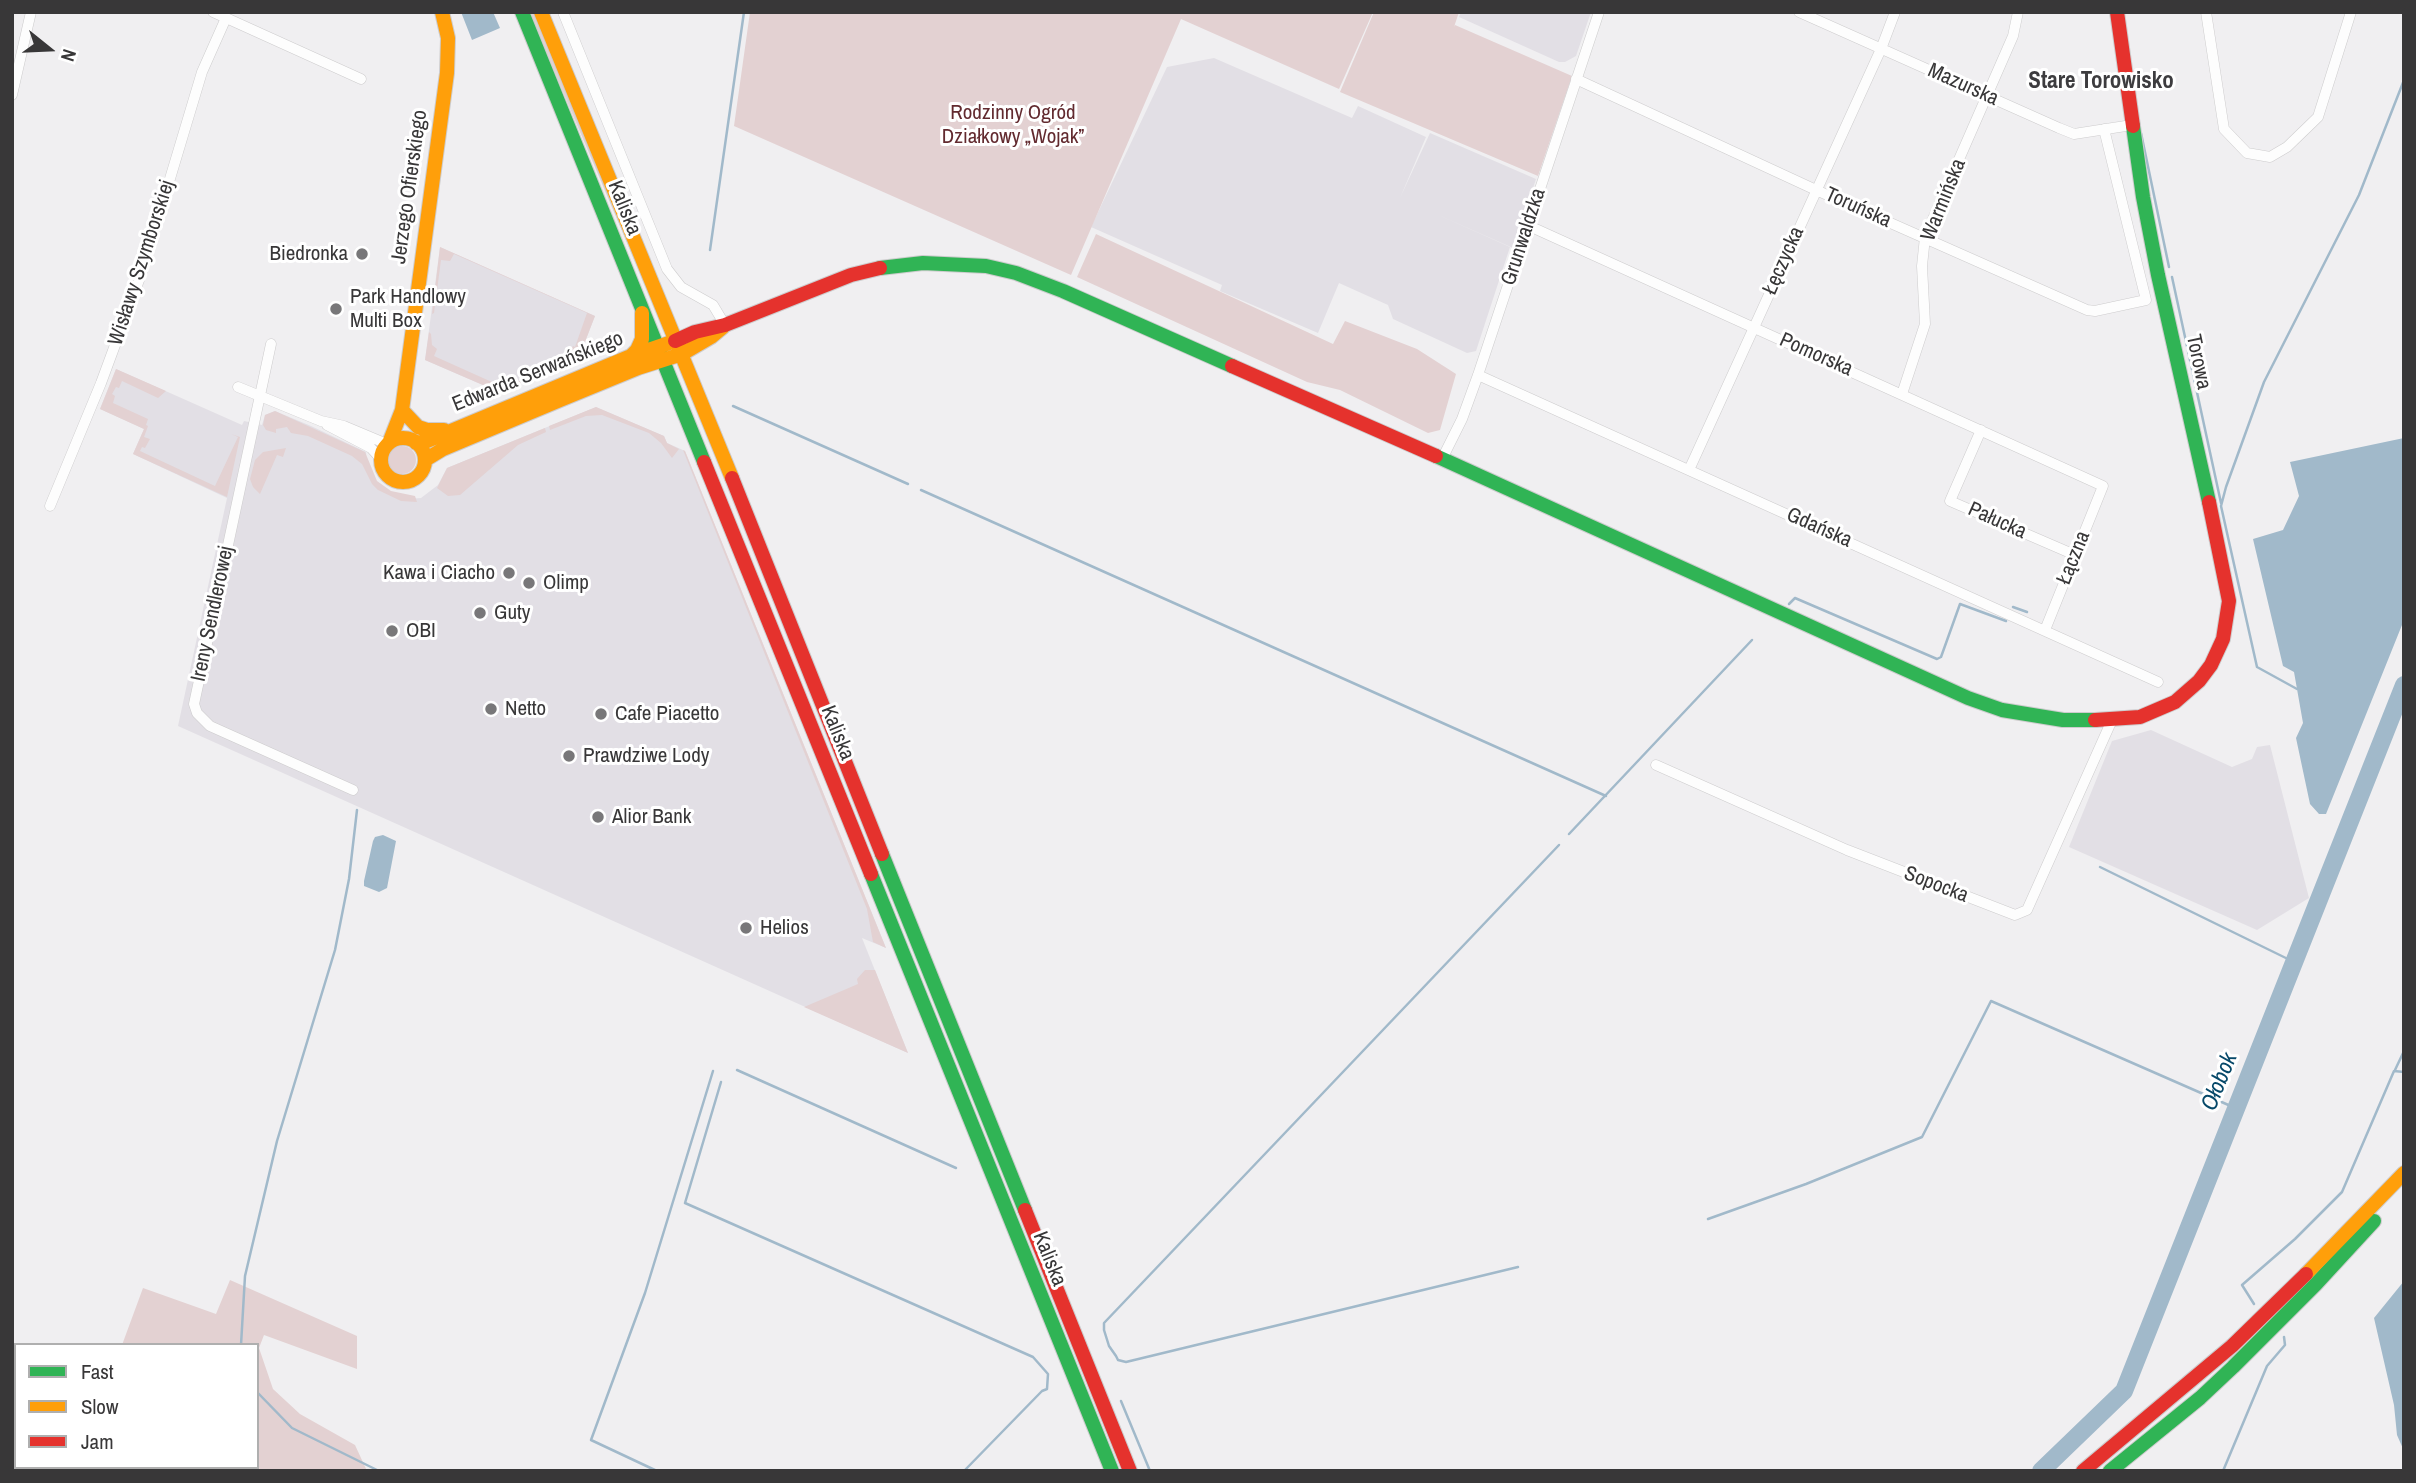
<!DOCTYPE html>
<meta charset="utf-8">
<style>
body{margin:0}
#map{position:relative;width:2416px;height:1483px;overflow:hidden;background:#f0eff1;font-family:"Archivo Narrow",sans-serif}
canvas{display:block}
.frame{position:absolute;inset:0;border:14px solid #383738;pointer-events:none}
.legend{position:absolute;left:14px;top:1343px;width:245px;height:126px;box-sizing:border-box;background:#fff;border:2px solid #afafaf;margin:0;padding:9px 12px;list-style:none;font-size:21px;color:#383738}
.legend li{display:flex;align-items:center;gap:14px;height:35px}
.legend b{width:35px;border:2px solid #afafaf}
.north{position:absolute;left:14px;top:14px;width:70px;height:70px;-webkit-text-stroke:5px #fff;paint-order:stroke;rotate:108deg;font-size:19px;font-weight:700;line-height:28px;text-align:center;color:#383738}
.north::after{content:'';display:block;margin:auto;width:24px;height:32px;background:#383738;clip-path:polygon(50% 0,100% 100%,50% 72%,0 100%)}
</style>
<div id="map">
<canvas width="2416" height="1483"></canvas>
<div class="frame"></div>
<ul class="legend">
<li><b style="height:9px;background:#30b455"></b>Fast</li>
<li><b style="height:9px;background:#ff9f0a"></b>Slow</li>
<li><b style="height:9px;background:#e5322d"></b>Jam</li>
</ul>
<div class="north">N</div>
</div>
<script>
const c = document.querySelector('canvas').getContext('2d');
c.lineJoin = 'round';
function fillPath(path, color) { c.fillStyle = color; c.fill(path, 'evenodd'); }
const poly = rows => new Path2D(rows.map(r => 'M' + r).join(''));
function stroke(path, color, width, dash) { c.strokeStyle = color; c.lineWidth = width; c.lineCap = dash ? 'butt' : 'round'; c.setLineDash(dash || []); c.stroke(path); }
function label(font, color, halo, rows, align = 'center') {
  c.font = font + ' "Archivo Narrow",sans-serif'; c.lineWidth = 6; c.setLineDash([]); c.textBaseline = 'middle'; c.strokeStyle = halo; c.fillStyle = color; for (const [text, x, y, turn = 0] of rows) {
    c.save(); c.translate(x, y); c.rotate((+turn || 0) * Math.PI / 180); c.textAlign = isNaN(turn) ? turn : align; if (halo) c.strokeText(text, 0, 0); c.fillText(text, 0, 0); c.restore();
  }
}
const built = poly([
 [1461,12,1591,12,1576,56,1565,62,1559,62,1459,17],
 [1214,58,1352,118,1358,106,1426,137,1400,198,1430,133,1536,179,1513,248,1434,213,1510,247,1476,351,1467,353,1393,319,1388,305,1339,283,1318,333,1220,291,1222,285,1091,227,1167,67],
 [440,247,595,316,578,360,499,392,425,360],
 [116,369,242,425,244,421,262,425,265,415,275,411,311,426,366,452,367,465,375,485,407,499,421,498,438,485,447,468,596,407,664,436,667,443,685,451,886,948,862,938,908,1053,178,726,227,498,133,454,144,429,100,409],
 [2151,730,2232,767,2252,759,2257,747,2270,745,2309,898,2257,930,2069,847,2112,741]
]);
const green = poly([
 [529,12,535,12,667,330,665,332],
 [750,12,1373,12,1339,89,1181,19,1071,275,734,126],
 [1374,12,1459,12,1454,27,1455,25,1572,76,1538,176,1340,92],
 [1096,234,1333,344,1345,321,1417,349,1456,374,1440,430,1428,433,1340,390,1307,382,1077,277],
 [440,247,595,316,578,360,555,369,565,363,573,346,575,347,587,313,454,254,450,261,441,260,434,313,432,314],
 [429,332,431,334,432,345,437,349,434,356,503,387,506,380,517,382,537,375,539,376,499,392,425,360],
 [116,369,166,391,158,398,122,381,119,388,116,387,112,394,115,396,113,403,148,419,146,425,148,426,144,437,150,439,145,448,142,447,140,451,215,486,238,437,231,434,240,437,227,497,133,454,144,429,100,409],
 [596,407,664,436,667,443,679,449,672,458,661,443,649,433,602,415,586,416,550,430,549,426],
 [275,411,365,452,377,481,391,491,415,496,417,502,401,501,378,490,372,484,362,464,352,456,308,436,291,433,287,427,276,429,276,433,266,430,263,425,265,415],
 [545,428,546,432,518,445,460,495,448,496,437,488,447,468],
 '388 460a14 14 0 1 1 28 0a14 14 0 1 1-28 0Z',
 [286,448,283,457,277,455,260,494,253,487,250,479,255,460,263,452],
 [683,450,685,451,886,948,873,942,867,909],
 [865,970,875,970,908,1053,804,1007,858,984,857,979],
 [230,1280,357,1336,357,1369,264,1335,259,1348,273,1389,300,1414,355,1445,367,1471,249,1471,240,1467,257,1467,257,1345,122,1345,143,1288,216,1314],
 [43,1467,229,1467,228,1471,54,1471]
]);
const water = poly([
 [461,12,493,12,500,28,472,40],
 [2404,438,2404,620,2326,814,2319,814,2310,804,2296,738,2303,723,2294,672,2283,666,2253,539,2283,530,2299,496,2290,462],
 [383,835,396,841,387,888,379,892,364,886,364,881,373,841,375,837],
 [2404,1281,2404,1451,2397,1435,2394,1405,2374,1318]
]);
const stream = poly([
 [2141,133,2169,267],
 [710,250,744,12],
 [2172,277,2221,503],
 [733,406,908,484],
 [921,490,1606,796],
 [1789,604,1795,598,1937,659,1941,657,1960,604,2006,621],
 [2013,607,2027,612],
 [2297,689,2257,667,2221,506,2226,487,2264,382,2359,195,2404,80],
 [1569,834,1752,640],
 [2100,867,2294,962],
 [737,1070,956,1168],
 [2395,1070,2404,1051],
 [721,1082,685,1203,1033,1357,1048,1374,1047,1389,1042,1391,964,1471],
 [1708,1219,1806,1184,1922,1137,1991,1001,2233,1107],
 [1518,1267,1126,1362,1118,1360,1116,1356,1109,1346,1104,1330,1104,1323,1559,845],
 [2254,1304,2242,1285,2295,1239,2342,1192,2394,1071,2404,1072],
 [241,1345,245,1276,277,1141,335,950,349,879,357,810],
 [257,1392,292,1428,379,1471],
 [1121,1401,1150,1471],
 [657,1471,591,1440,645,1293,713,1071],
 [2021,1471,2023,1471],
 [2223,1471,2267,1366,2285,1345,2284,1337]
]);
const river = poly([
 [2041,1471,2124,1391,2404,685]
]);
const street = poly([
 [213,12,361,79],
 [563,12,667,269,681,287,713,305,725,325],
 [1799,12,2059,128,2074,134,2132,125],
 [2206,12,2224,129,2247,153,2270,157,2287,147,2318,117,2351,12],
 [1576,79,1816,190,2087,310,2095,311,2146,300,2104,129],
 [12,95,31,12],
 [1527,225,2103,486,2045,630],
 [271,344,194,704,197,713,210,726,353,790],
 [1478,375,2158,682],
 [238,387,321,421,344,426,387,444],
 [1902,394,1925,324,1922,266,1925,237,2013,36,2018,12],
 [327,425,371,448,381,459],
 [1981,430,1950,501,2075,555],
 [1442,459,1462,419,1478,375,1599,12],
 [1689,470,1881,49,1895,12],
 [50,506,101,383,142,272,202,72,226,18],
 [1656,765,1847,850,2015,915,2027,910,2112,720]
]);
const fast = poly([
 [522,12,704,462],
 [2133,126,2143,197,2158,275,2209,502],
 [880,268,923,263,986,266,1016,273,1063,291,1232,366],
 [1436,456,1968,698,2002,710,2063,720,2095,720],
 [882,854,1025,1210],
 [871,874,1112,1471],
 [2110,1471,2200,1398,2233,1367,2316,1284,2374,1221]
]);
const slow = poly([
 [541,12,732,478],
 [631,356,637,350,642,339,642,313],
 [402,410,418,427,427,430,444,430],
 '381 460a22 22 0 1 1 44 0a22 22 0 1 1-44 0Z',
 [389,443,402,410,447,73,448,38,442,12],
 [416,443,427,441,631,356,675,341],
 [425,460,443,449,560,400,638,368,682,354,711,337,723,327],
 [2306,1274,2404,1173]
]);
const jam = poly([
 [2117,12,2133,126],
 [675,341,695,332,725,325,851,275,880,268],
 [1232,366,1436,456],
 [704,462,871,874],
 [732,478,882,854],
 [2095,720,2140,717,2175,702,2199,681,2211,665,2223,639,2229,601,2209,502],
 [1025,1210,1130,1471],
 [2083,1471,2232,1346,2306,1274]
]);
const markers = [
 [362,254,7,"#787779"],
 [336,309,7,"#787779"],
 [509,573,7,"#787779"],
 [529,583,7,"#787779"],
 [480,613,7,"#787779"],
 [392,631,7,"#787779"],
 [491,709,7,"#787779"],
 [601,714,7,"#787779"],
 [569,756,7,"#787779"],
 [598,817,7,"#787779"],
 [746,928,7,"#787779"]
];
const streetNames = [
 ["Mazurska",1963,85,24],
 ["Jerzego Ofierskiego",410,187,-82],
 ["Warmińska",1944,200,-68],
 ["Kaliska",624,208,68],
 ["Toruńska",1858,208,24],
 ["Grunwaldzka",1524,237,-72],
 ["Łęczycka",1784,261,-66],
 ["Wisławy Szymborskiej",142,263,-72],
 ["Pomorska",1816,355,24],
 ["Torowa",2198,362,78],
 ["Edwarda Serwańskiego",538,372,-22],
 ["Pałucka",1997,521,24],
 ["Gdańska",1819,528,24],
 ["Łączna",2074,558,-68],
 ["Ireny Sendlerowej",213,614,-78],
 ["Kaliska",837,733,68],
 ["Sopocka",1936,885,21],
 ["Kaliska",1049,1259,68]
];
const parkNames = [
 ["Rodzinny Ogród",1013,113],
 ["Działkowy „Wojak”",1013,137]
];
const poiNames = [
 ["Biedronka",348,254,"right"],
 ["Park Handlowy",350,297],
 ["Multi Box",350,321],
 ["Kawa i Ciacho",495,573,"right"],
 ["Olimp",543,583],
 ["Guty",494,613],
 ["OBI",406,631],
 ["Netto",505,709],
 ["Cafe Piacetto",615,714],
 ["Prawdziwe Lody",583,756],
 ["Alior Bank",612,817],
 ["Helios",760,928]
];
const neighbourhoodNames = [
 ["Stare Torowisko",2101,82]
];
const waterNames = [
 ["Ołobok",2220,1082,-68]
];
fillPath(built, '#e2dfe5');
fillPath(green, '#e3d1d2');
fillPath(water, '#a1b9ca');
stroke(stream, '#a1b9ca', 2.5);
stroke(river, '#a1b9ca', 18);
stroke(street, '#cdcccd', 11);
stroke(fast, '#cdcccd', 16);
stroke(slow, '#cdcccd', 16);
stroke(jam, '#cdcccd', 16);
stroke(street, '#fdfdfd', 10);
stroke(fast, '#30b455', 14);
stroke(slow, '#ff9f0a', 14);
stroke(jam, '#e5322d', 14);
for (const [x, y, r, color] of markers) { const dot = new Path2D(); dot.arc(x, y, r, 0, 2 * Math.PI); c.fillStyle = color; c.fill(dot); stroke(dot, '#fff', 2.5); }
label('21px', '#383738', '#fff', streetNames);
label('21px', '#622a2f', '#fff', parkNames);
label('21px', '#383738', '#fff', poiNames, 'left');
label('bold 23px', '#3d3c3f', '#fff', neighbourhoodNames);
label('italic 23px', '#064869', '#fff', waterNames);
</script>
